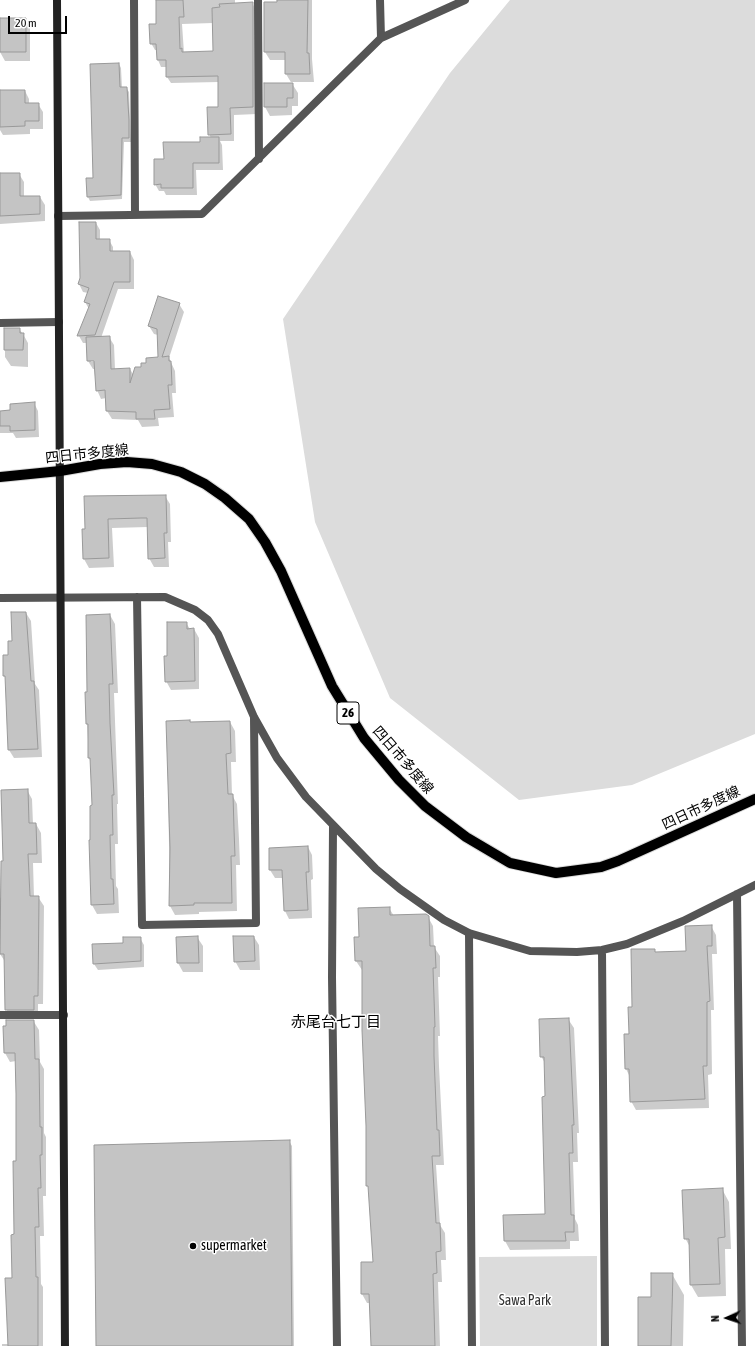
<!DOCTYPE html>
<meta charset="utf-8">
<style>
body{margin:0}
#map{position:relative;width:755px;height:1346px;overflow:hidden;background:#fff;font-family:"Asap Condensed",sans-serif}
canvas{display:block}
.north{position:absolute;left:707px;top:1298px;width:40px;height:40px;-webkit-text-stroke:3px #fff;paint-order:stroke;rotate:267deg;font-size:11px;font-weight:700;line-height:16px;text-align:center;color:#000}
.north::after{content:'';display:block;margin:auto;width:14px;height:18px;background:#000;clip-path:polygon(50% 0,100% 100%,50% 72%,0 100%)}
.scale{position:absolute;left:8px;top:16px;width:59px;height:18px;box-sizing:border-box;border:2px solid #000;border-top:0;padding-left:5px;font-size:12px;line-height:14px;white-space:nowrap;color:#000;-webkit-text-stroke:3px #fff;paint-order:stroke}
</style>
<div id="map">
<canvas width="755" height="1346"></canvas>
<div class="north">N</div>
<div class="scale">20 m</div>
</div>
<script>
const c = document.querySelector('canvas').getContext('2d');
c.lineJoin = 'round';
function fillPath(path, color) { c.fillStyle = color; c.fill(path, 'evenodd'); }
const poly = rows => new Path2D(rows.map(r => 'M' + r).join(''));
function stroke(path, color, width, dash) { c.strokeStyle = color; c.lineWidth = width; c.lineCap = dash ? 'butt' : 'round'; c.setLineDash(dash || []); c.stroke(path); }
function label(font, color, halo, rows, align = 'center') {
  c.font = font + ' "Asap Condensed","Noto Sans JP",sans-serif'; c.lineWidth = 3; c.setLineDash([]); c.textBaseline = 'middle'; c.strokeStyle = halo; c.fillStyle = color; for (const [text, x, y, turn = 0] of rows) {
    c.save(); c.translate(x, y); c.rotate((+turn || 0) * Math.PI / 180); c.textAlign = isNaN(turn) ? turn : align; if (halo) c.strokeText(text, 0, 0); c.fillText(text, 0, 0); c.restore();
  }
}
const green = poly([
 [510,0,755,0,755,734,632,785,519,800,390,698,315,522,283,319,450,73],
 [597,1256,597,1346,480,1346,479,1257]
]);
const shadow = poly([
 [157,0,235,0,235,4,252,3,256,10,257,114,234,115,234,141,220,141,222,145,223,170,196,170,197,195,166,195,164,191,159,191,155,184,165,160,211,138,209,134,219,108,219,82,171,83,167,77,167,67,161,67,158,60,157,50,155,50,151,43,157,25],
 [213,23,214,52,184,53,182,24],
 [278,0,312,0,312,59,314,82,291,82,298,93,298,106,292,106,292,115,270,116,265,107,292,84,286,74,286,60,270,60,265,52],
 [0,19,25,19,30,28,30,61,5,61,0,52],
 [119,64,121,68,122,88,126,88,129,92,131,142,124,142,122,199,90,201,88,197,94,179],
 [0,91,25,91,29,99,29,104,38,104,43,112,43,129,30,129,30,134,3,135,0,130],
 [0,174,19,174,24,182,24,197,40,197,45,205,45,221,0,224],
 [96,223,100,230,100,240,109,240,113,247,113,252,130,252,134,260,134,289,118,289,101,338,109,337,114,345,115,369,130,369,134,376,147,364,159,358,158,335,154,334,149,326,179,304,184,312,169,358,175,371,176,393,172,393,174,417,158,418,159,426,142,427,138,420,112,419,107,411,106,398,101,399,97,390,96,369,93,369,88,361,87,343,83,343,79,336,89,309,85,302,88,293,83,292,79,284],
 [91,360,99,362,91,362],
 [5,329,19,329,23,334,28,343,28,367,11,366,5,357],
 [34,403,38,411,39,437,16,438,13,433,0,433,0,412,11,411],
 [165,496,170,504,171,542,168,542,169,567,154,567,149,558,148,527,112,528,114,567,89,568,84,559,83,530,86,530,85,497],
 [26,613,31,621,35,684,39,690,42,757,14,758,9,750,7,680,4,676,13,642],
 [110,615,115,624,118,693,114,693,118,804,117,804,118,844,115,844,116,886,118,889,119,913,97,914,92,905,93,806,91,762,89,758,87,723,88,693],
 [186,623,190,629,194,629,199,638,199,689,171,690,166,681,168,657],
 [190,721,191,723,230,722,235,731,236,762,231,762,232,795,237,804,239,839,240,865,236,865,237,911,199,912,199,914,175,915,170,906,167,722],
 [27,790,32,799,33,824,36,824,41,833,42,863,33,863,34,897,38,897,44,906,43,1004,38,1004,38,1018,12,1018,6,1009,6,963,0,954,0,898,2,898,4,862],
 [308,847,312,855,313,879,311,880,312,918,289,919,285,911,284,878,275,878,270,870,270,849],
 [389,908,394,916,428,917,433,926,434,947,440,956,440,977,438,977,440,1036,438,1036,439,1066,444,1165,436,1165,440,1225,445,1233,446,1260,441,1260,442,1282,438,1282,440,1346,372,1346,371,1303,367,1303,362,1294,374,1263,370,1191,367,1185,367,1126,363,970,362,970,356,961,360,938],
 [711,926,716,935,717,954,712,954,714,1010,711,1010,712,1074,708,1075,709,1108,636,1110,631,1101,630,1077,626,1069,634,1008,654,950,656,953,687,952],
 [197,937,203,946,203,972,183,972,178,963,177,938],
 [254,937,259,945,260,970,240,970,235,961],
 [140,938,144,945,144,967,98,970,94,964,125,944],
 [568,1019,574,1028,579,1133,577,1133,578,1162,573,1162,575,1219,578,1225,579,1241,570,1241,570,1249,510,1250,505,1241,504,1216,546,1215,546,1097,545,1063,541,1056],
 [34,1022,39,1030,40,1062,44,1069,44,1133,46,1137,46,1196,43,1196,44,1236,40,1236,41,1284,43,1287,43,1346,2,1346,2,1344,9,1344,17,1162,16,1061,10,1062,5,1053],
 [289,1141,292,1146,294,1346,97,1346],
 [722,1189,729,1202,731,1249,725,1249,726,1296,698,1297,691,1285,690,1247,685,1238],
 [672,1274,684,1295,683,1346,639,1346,652,1298]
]);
const building = poly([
 [156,0,183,0,184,17,179,17,180,49,182,48,182,52,213,51,212,8,220,7,219,4,253,2,253,107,230,108,231,134,208,135,207,107,218,107,218,76,166,77,166,60,157,60,156,44,150,44,149,24,156,24,156,0],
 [277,0,308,0,307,53,309,53,310,74,285,74,285,52,264,52,264,2,277,2,277,0],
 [0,18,26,18,26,52,0,52,0,18],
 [119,63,120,87,127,87,129,120,129,138,122,138,121,195,87,197,86,178,93,178,90,64,119,63],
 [264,83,293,83,293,98,287,98,287,107,264,107,264,83],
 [0,90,25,90,25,103,39,103,39,121,25,121,25,126,0,127,0,90],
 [200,137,219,137,219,163,193,163,193,188,161,188,161,184,154,185,154,159,164,159,163,142,200,142,200,137],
 [0,173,20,173,20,196,40,196,40,214,0,216,0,173],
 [79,222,96,222,96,239,110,239,110,251,130,251,130,282,114,282,95,335,77,336,90,304,84,302,89,288,78,284,80,278,79,222],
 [158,296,180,303,162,357,169,356,169,361,171,361,172,385,168,385,170,409,154,410,155,419,136,419,136,412,106,411,105,390,96,391,94,361,87,361,86,337,110,336,111,369,130,368,130,383,135,367,141,367,141,363,146,363,146,358,158,357,157,329,148,326,158,296],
 [4,328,20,328,20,333,24,333,23,350,4,350,4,328],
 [35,402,35,430,10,431,10,426,0,426,0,411,10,410,10,404,35,402],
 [166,495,167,533,164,533,165,558,148,559,147,518,141,518,108,519,109,558,83,559,82,529,85,529,84,496,166,495],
 [11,612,26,612,31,681,34,681,38,749,8,750,5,676,3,676,3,655,8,655,8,641,12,641,11,612],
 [110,614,113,684,109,684,110,723,114,795,112,795,113,835,110,835,111,879,113,879,114,904,91,905,89,840,90,840,90,806,92,805,90,758,88,758,88,724,86,724,85,692,87,692,86,615,110,614],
 [167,622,187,622,187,629,194,628,195,681,165,682,164,656,167,656,167,622],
 [190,720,190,722,230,721,231,753,226,754,228,794,233,794,234,829,235,856,231,856,232,903,194,903,194,905,169,906,170,848,166,721,190,720],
 [28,789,29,823,36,823,37,854,28,854,30,896,39,896,38,996,34,996,34,1010,5,1010,4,954,0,954,1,861,3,861,1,790,28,789],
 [308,846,309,872,306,872,308,910,284,911,282,870,269,870,269,848,308,846],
 [390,907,390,915,426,914,429,916,430,946,435,946,436,968,433,968,435,1027,434,1027,434,1056,437,1130,439,1130,440,1156,432,1156,436,1223,440,1223,441,1251,436,1252,437,1273,433,1274,435,1346,371,1346,369,1294,361,1294,361,1262,373,1262,368,1186,366,1186,366,1126,362,1030,362,961,355,961,354,937,359,937,358,908,390,907],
 [712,925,712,946,707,946,710,1001,707,1002,707,1066,703,1066,705,1099,630,1102,629,1069,625,1069,624,1034,629,1034,628,1007,632,1007,631,949,655,949,655,952,686,951,685,926,712,925],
 [198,936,199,963,177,963,176,937,198,936],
 [233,936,254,936,255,961,234,962,233,936],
 [123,937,141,937,141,961,93,964,92,944,123,943,123,937],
 [569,1018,574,1125,572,1125,573,1153,569,1153,571,1215,574,1215,574,1232,565,1232,566,1241,504,1241,503,1215,545,1214,542,1097,545,1096,544,1057,540,1057,539,1019,569,1018],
 [6,1020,34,1020,35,1059,39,1059,40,1127,42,1127,42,1155,40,1155,41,1188,38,1188,39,1227,35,1227,36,1277,38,1277,38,1346,8,1346,5,1278,12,1278,11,1235,14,1234,13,1161,16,1161,16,1094,15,1053,4,1053,3,1026,6,1026,6,1020],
 [290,1140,292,1346,96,1346,94,1145,290,1140],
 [723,1188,725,1237,718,1238,720,1284,690,1285,689,1239,684,1239,682,1190,723,1188],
 [651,1273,673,1273,671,1346,638,1346,638,1297,651,1297,651,1273]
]);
const street = poly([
 [134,0,135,214],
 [258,0,259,159],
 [380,0,381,38],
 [58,216,202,214,381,38,465,0],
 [0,323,59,322],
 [137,597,142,925,256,923,254,718],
 [0,598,165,597,195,610,208,620,218,634,254,717,277,758,306,797,376,869,400,889,444,920,469,933,530,951,577,952,602,950,627,944,683,921,755,885],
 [333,827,332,977,337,1346],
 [737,894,742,1346],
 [469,933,472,1346],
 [602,950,605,1346],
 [0,1015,64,1015]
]);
const secondary = poly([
 [57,0,65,1346]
]);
const primary = poly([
 [0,477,60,471,100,464,127,462,152,464,181,472,205,484,225,498,249,519,265,542,281,571,332,686,364,738,399,780,425,806,466,837,510,863,556,873,601,867,618,861,755,799]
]);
const markers = [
 [193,1246,4,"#000"]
];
const shields = [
 [348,713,22]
];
const shieldNames = [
 ["26",348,713]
];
const streetNames = [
 ["四日市多度線",87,454,-6],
 ["四日市多度線",403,760,49],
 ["四日市多度線",701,808,-25]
];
const poiNames = [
 ["supermarket",201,1246]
];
const parkNames = [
 ["Sawa Park",525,1301]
];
const neighbourhoodNames = [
 ["赤尾台七丁目",336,1022]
];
fillPath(green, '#dcdcdc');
fillPath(shadow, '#0003');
fillPath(building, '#c4c4c4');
stroke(building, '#999', 1);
stroke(primary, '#dbdbdb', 12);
stroke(street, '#555', 8);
stroke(secondary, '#222', 8);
stroke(primary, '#000', 10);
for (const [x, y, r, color] of markers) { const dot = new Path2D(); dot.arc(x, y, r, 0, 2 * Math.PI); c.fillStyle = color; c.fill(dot); stroke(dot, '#fff', 1.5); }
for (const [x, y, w] of shields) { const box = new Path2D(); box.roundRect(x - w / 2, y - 11, w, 22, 3); c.fillStyle = '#fff'; c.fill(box); stroke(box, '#000', 1); }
label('bold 13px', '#000', null, shieldNames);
label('14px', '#000', '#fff', streetNames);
label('14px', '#000', '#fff', poiNames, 'left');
label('14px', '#333', '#fff', parkNames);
label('15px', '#000', '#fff', neighbourhoodNames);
</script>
